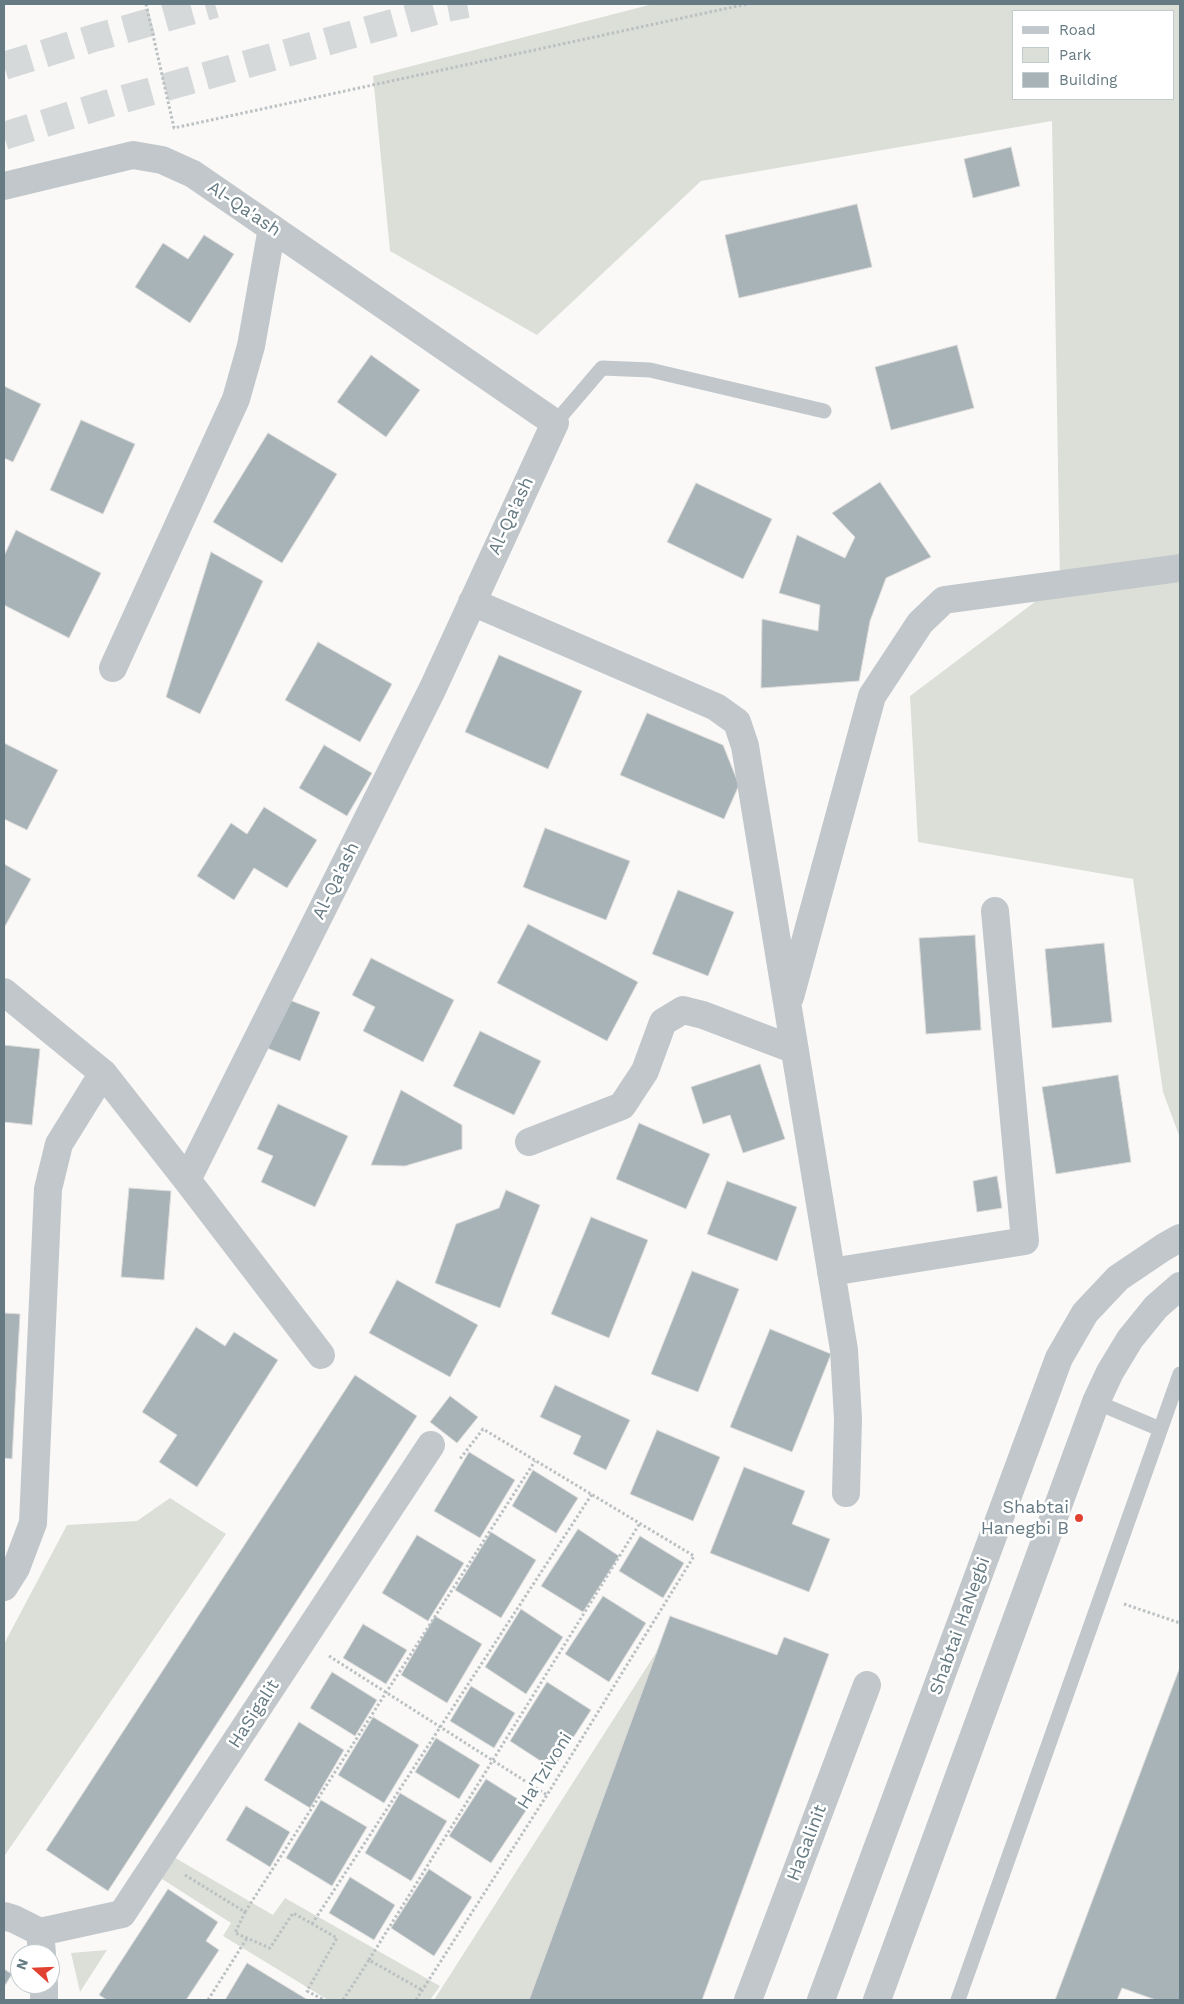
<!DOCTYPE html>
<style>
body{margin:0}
#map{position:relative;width:1184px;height:2004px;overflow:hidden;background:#faf9f8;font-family:"Work Sans",sans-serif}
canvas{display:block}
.frame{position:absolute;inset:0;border:5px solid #657a82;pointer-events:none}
.legend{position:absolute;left:1012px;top:10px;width:162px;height:90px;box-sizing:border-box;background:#fff;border:1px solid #c1cacd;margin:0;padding:6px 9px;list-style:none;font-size:15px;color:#657a82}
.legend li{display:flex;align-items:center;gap:10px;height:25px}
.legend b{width:25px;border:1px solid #c1cacd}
.north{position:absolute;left:10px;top:1944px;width:50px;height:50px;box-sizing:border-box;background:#fff;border:1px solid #c1cacd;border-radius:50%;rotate:290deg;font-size:14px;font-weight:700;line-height:20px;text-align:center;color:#657a82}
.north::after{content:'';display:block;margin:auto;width:18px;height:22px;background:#e14231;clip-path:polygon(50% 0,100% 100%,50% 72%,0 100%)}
</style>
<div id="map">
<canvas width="1184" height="2004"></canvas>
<div class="frame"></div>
<ul class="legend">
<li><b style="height:6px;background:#c1c7ca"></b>Road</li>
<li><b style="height:14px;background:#dbdfd7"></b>Park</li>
<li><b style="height:14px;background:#a8b3b7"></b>Building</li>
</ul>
<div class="north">N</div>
</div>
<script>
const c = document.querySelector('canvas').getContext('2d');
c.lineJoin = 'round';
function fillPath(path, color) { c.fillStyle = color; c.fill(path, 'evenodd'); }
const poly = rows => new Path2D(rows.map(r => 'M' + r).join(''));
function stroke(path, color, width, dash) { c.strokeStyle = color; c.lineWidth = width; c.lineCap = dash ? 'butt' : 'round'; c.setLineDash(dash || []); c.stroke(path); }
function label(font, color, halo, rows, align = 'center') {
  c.font = font + ' "Work Sans",sans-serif'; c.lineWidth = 5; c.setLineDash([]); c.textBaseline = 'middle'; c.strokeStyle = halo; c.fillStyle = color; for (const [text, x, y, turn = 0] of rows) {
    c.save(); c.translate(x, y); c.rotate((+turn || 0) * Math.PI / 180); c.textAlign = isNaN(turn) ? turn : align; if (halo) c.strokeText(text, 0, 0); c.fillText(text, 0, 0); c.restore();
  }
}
const green = poly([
 [653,4,1180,4,1180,1138,1163,1092,1133,879,918,842,910,696,1060,583,1052,121,701,181,537,335,390,251,373,76],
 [1013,11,1173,11,1173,99,1013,99],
 [170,1498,226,1534,5,1855,4,1855,4,1644,67,1525,137,1521],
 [659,1648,529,2000,434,2000],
 [172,1856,273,1915,285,1898,440,1986,430,2000,328,2000,223,1936,231,1923,162,1879],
 [107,1950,80,1992,71,1953]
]);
const building = poly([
 [1011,147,1020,186,973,198,964,159,1011,147],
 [857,204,872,267,739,298,725,235,857,204],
 [204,235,234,254,190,323,135,287,163,243,188,259,204,235],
 [957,345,974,408,891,430,875,367,957,345],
 [371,355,420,390,386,437,337,402,371,355],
 [4,386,41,404,13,462,4,458,4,386],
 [81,420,135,444,103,514,50,490,81,420],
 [268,433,337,474,282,563,213,522,268,433],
 [880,482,931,557,886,578,870,621,859,681,761,688,762,619,818,631,820,605,779,593,797,535,845,558,855,537,832,513,880,482],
 [696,483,772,519,743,579,667,542,696,483],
 [16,530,101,573,69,638,4,605,4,556,16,530],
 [211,552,263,581,200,714,166,697,211,552],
 [318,642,392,684,360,742,285,700,318,642],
 [499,655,582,691,548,769,465,732,499,655],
 [647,713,723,745,739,785,724,819,620,775,647,713],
 [4,743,58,770,27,830,4,819,4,743],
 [324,745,372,773,347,816,299,788,324,745],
 [264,807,317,840,287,888,254,868,234,900,197,876,231,823,247,834,264,807],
 [545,828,630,861,606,920,523,887,545,828],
 [4,864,31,879,4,928,4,864],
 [678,890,734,912,708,976,652,954,678,890],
 [528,924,638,982,607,1041,497,983,528,924],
 [975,935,981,1030,926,1034,919,938,975,935],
 [1104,943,1112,1022,1052,1028,1045,949,1104,943],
 [371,958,454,1000,423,1062,363,1031,375,1007,352,995,371,958],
 [287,999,320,1012,300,1061,267,1048,287,999],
 [480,1031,541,1061,514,1115,453,1086,480,1031],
 [4,1045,40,1049,32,1125,4,1122,4,1045],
 [760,1064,785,1139,743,1153,730,1115,703,1124,691,1087,760,1064],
 [1118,1075,1131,1162,1056,1174,1042,1087,1118,1075],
 [401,1090,462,1125,462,1149,405,1166,371,1165,401,1090],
 [278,1104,348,1136,315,1207,261,1182,273,1156,257,1149,278,1104],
 [639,1123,710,1154,686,1209,616,1179,639,1123],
 [997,1176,1002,1208,977,1212,973,1181,997,1176],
 [727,1181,797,1207,777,1261,707,1234,727,1181],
 [129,1188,171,1191,164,1280,121,1277,129,1188],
 [506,1190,540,1205,500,1308,435,1283,456,1224,499,1208,506,1190],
 [591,1217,648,1240,609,1338,551,1314,591,1217],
 [692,1271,739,1289,698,1392,651,1374,692,1271],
 [397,1280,478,1325,450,1377,369,1333,397,1280],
 [4,1313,20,1314,12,1459,4,1458,4,1313],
 [196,1327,225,1346,234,1332,278,1360,197,1487,159,1462,177,1435,142,1412,196,1327],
 [770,1329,831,1354,792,1452,730,1427,770,1329],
 [355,1375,417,1416,108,1891,46,1850,355,1375],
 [555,1385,630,1420,606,1470,573,1454,581,1436,540,1417,555,1385],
 [450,1396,478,1417,457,1443,430,1422,450,1396],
 [657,1430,720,1457,693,1521,630,1494,657,1430],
 [469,1452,515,1480,480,1538,434,1511,469,1452],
 [744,1467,805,1491,792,1524,830,1539,809,1592,710,1553,744,1467],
 [533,1470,578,1498,556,1533,512,1506,533,1470],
 [578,1529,619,1556,583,1612,541,1586,578,1529],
 [491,1532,536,1560,501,1618,455,1590,491,1532],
 [417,1535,464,1563,428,1621,382,1593,417,1535],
 [640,1536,684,1563,663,1598,619,1571,640,1536],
 [603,1596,646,1623,609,1682,565,1654,603,1596],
 [521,1609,563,1637,526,1694,485,1667,521,1609],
 [435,1616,482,1644,447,1703,401,1675,435,1616],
 [670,1616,777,1655,784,1637,829,1654,702,2000,529,2000,670,1616],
 [363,1624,407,1650,386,1684,343,1658,363,1624],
 [1180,1667,1180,2000,1156,2000,1122,1988,1117,2000,1055,2000,1180,1667],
 [332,1672,377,1700,355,1736,310,1708,332,1672],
 [547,1682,591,1710,553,1769,510,1741,547,1682],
 [471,1686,515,1713,494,1748,450,1721,471,1686],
 [373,1717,419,1745,384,1803,338,1775,373,1717],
 [299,1722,344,1750,310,1808,264,1780,299,1722],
 [436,1738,480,1765,459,1799,415,1772,436,1738],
 [486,1779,529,1806,491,1863,449,1836,486,1779],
 [400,1793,447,1821,411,1881,365,1853,400,1793],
 [321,1800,367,1827,332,1886,286,1858,321,1800],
 [246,1806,290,1832,270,1867,226,1840,246,1806],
 [429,1869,472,1897,434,1956,391,1928,429,1869],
 [350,1877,395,1905,374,1940,329,1913,350,1877],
 [168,1889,218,1922,206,1941,219,1950,186,2000,107,2000,99,1995,168,1889],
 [247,1963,308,2000,225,2000,247,1963],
 [4,1969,12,1974,4,1987,4,1969]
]);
const motorwayTunnel = poly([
 [4,66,94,38,215,4],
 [4,136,113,102,446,8,467,4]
]);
const path = poly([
 [146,4,174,128,747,4],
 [1124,1604,1180,1623],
 [329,1656,547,1795],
 [185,1875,245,1912,235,1933,270,1948,293,1913,337,1938,307,1991,324,2000],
 [245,1912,535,1461],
 [312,1924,592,1494],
 [369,1960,640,1523],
 [208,2000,247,1938],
 [343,2000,369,1960,422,1990],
 [416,2000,547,1795,694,1556,483,1429,460,1459]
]);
const service = poly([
 [555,423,602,368,650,370,824,411],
 [1096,1402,1160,1429],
 [958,2000,1180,1374]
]);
const minor = poly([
 [4,186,133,155,162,160,193,174,555,423,432,690,187,1180],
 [472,602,716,707,737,722,745,746,844,1350,848,1419,846,1493],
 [113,668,236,399,251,346,272,228],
 [4,992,103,1073,187,1180,321,1355],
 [790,997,872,696,920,623,944,600,1180,568],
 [529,1142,622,1106,645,1071,663,1022,683,1010,703,1015,795,1050],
 [831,1272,1025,1241,995,911],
 [4,1587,16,1568,33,1523,48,1189,59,1144,103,1073],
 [4,1916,14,1919,40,1932],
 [42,1954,40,1932,122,1914,431,1445],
 [44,1984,44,2000],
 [748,2000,867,1685]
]);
const tertiary = poly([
 [821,2000,1059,1358,1085,1313,1118,1278,1164,1247,1180,1238],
 [877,2000,1096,1402,1110,1372,1130,1339,1156,1307,1180,1286]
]);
const markers = [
 [1079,1518,5,"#e14231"]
];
const streetNames = [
 ["Al-Qa'ash",244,209,34],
 ["Al-Qa'ash",511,516,-65],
 ["Al-Qa'ash",336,881,-64],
 ["Shabtai HaNegbi",960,1626,-70],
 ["HaSigalit",254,1714,-57],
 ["Ha'Tzivoni",545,1771,-58],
 ["HaGalinit",807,1843,-69]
];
const poiNames = [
 ["Shabtai",1069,1508],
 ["Hanegbi B",1069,1529]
];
fillPath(green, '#dbdfd7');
fillPath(building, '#a8b3b7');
stroke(building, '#dcdbda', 1);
stroke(motorwayTunnel, '#d5d9da', 28, [28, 14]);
stroke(path, '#bbc0c2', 3, [2.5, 2.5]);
stroke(service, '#c1c7ca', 15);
stroke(minor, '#c1c7ca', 28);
stroke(tertiary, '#c1c7ca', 28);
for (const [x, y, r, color] of markers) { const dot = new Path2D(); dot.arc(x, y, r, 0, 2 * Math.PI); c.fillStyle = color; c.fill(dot); stroke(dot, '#fff', 2); }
label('18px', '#657a82', '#fff', streetNames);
label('18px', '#657a82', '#fff', poiNames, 'right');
</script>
